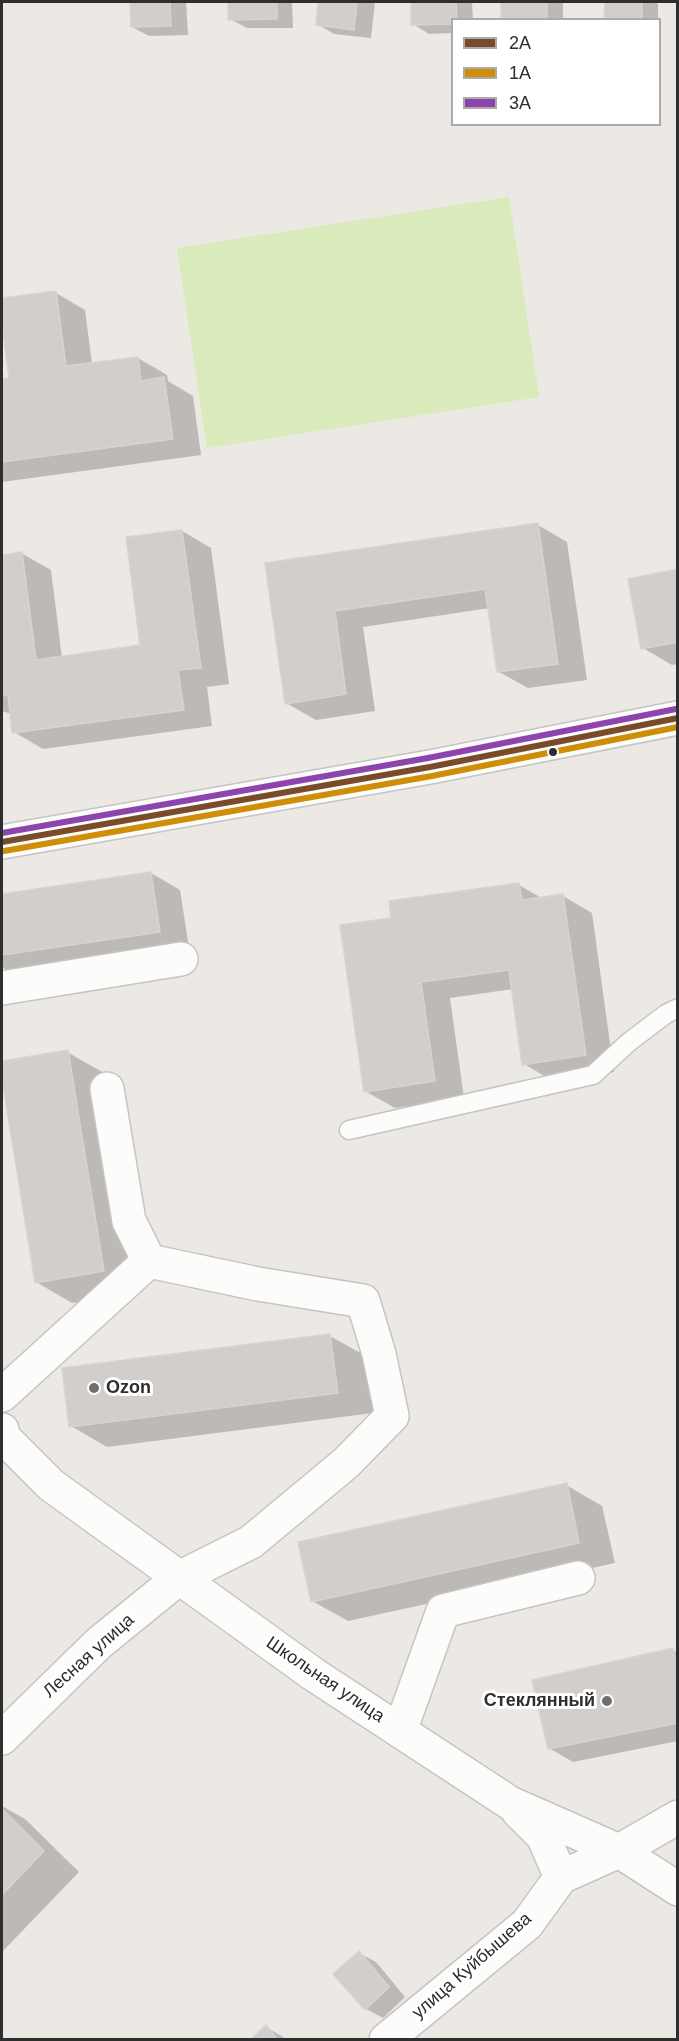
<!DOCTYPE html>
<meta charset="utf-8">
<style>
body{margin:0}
#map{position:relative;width:679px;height:2041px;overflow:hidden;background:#ece8e4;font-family:Arial,sans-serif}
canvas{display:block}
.frame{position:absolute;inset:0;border:3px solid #2e2e2e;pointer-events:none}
.legend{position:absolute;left:451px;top:18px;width:210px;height:108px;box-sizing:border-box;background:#fff;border:2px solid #ababab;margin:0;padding:8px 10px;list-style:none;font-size:18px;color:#2e2e2e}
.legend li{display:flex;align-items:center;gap:12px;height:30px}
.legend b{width:30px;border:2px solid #ababab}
</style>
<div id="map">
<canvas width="679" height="2041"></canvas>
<div class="frame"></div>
<ul class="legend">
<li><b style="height:8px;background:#7a4b2a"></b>2А</li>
<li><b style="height:8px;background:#cf8e09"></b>1А</li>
<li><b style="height:8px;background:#8e44ad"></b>3А</li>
</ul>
</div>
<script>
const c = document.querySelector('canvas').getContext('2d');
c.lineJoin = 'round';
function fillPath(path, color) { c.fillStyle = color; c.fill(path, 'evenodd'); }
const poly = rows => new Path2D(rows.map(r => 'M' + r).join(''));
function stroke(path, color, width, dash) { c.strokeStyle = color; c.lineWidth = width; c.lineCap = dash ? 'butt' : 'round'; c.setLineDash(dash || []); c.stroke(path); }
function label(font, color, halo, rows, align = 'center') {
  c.font = font + ' Arial,sans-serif'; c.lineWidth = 6; c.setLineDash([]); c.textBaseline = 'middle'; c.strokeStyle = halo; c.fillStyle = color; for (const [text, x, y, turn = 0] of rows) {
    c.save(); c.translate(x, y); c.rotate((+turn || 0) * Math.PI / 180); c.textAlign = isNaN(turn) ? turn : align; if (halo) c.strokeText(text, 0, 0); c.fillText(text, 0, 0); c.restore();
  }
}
const pitch = poly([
 [509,197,539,397,207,448,177,248]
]);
const shadow = poly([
 [131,2,186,2,188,35,149,36,132,27],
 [230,2,292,2,293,28,247,28,230,19],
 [320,2,375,2,371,38,334,34,317,24],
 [412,2,472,2,473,20,452,20,452,33,429,34,413,24],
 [502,2,560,2,563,3,563,20,503,20],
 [606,2,654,2,658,4,658,20,606,20],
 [2,85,3,86,2,108],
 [56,293,85,310,92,364,138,358,167,375,168,381,193,396,201,455,2,482,2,381,11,379,2,300],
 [538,525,567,542,587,680,528,688,499,672,490,608,363,627,375,711,316,720,286,703,266,565],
 [182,531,211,548,229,684,207,687,212,726,43,749,14,732,12,714,2,711,2,556,21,553,51,570,62,658,142,647],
 [678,571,678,664,672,665,643,648],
 [151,873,180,890,189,948,13,974,2,967,2,895],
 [519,885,543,899,563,896,592,913,614,1072,553,1081,524,1064,513,989,450,998,464,1098,395,1108,365,1091,393,919],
 [67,1052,104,1073,139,1292,72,1303,36,1282,2,1069,2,1062],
 [330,1336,366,1356,373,1413,107,1447,71,1426],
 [566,1485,602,1506,615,1563,348,1621,312,1601],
 [672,1650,678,1653,678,1741,573,1762,549,1748],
 [2,1806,25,1819,79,1872,2,1952],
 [359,1953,376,1962,405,1997,383,2018,366,2009],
 [266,2027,283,2037,285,2040,252,2040]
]);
const building = poly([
 [130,2,170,2,171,26,131,27,130,2],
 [228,2,277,2,277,19,228,20,228,2],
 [318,2,357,2,354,30,316,25,318,2],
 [411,2,456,2,457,20,452,20,452,24,411,25,411,2],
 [501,2,547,2,547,20,501,20,501,2],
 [605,2,642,2,642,20,604,20,605,2],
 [56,291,66,366,138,357,141,381,164,377,173,439,2,462,2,379,9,378,2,323,2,298,56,291],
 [538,523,558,664,497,672,485,589,335,611,346,694,285,704,265,563,538,523],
 [182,530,201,668,178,670,184,710,12,733,8,695,2,696,2,555,22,552,36,660,140,645,126,537,182,530],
 [678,569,678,642,641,649,628,579,678,569],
 [151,872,160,932,2,955,2,894,151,872],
 [519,883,522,900,563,894,586,1055,522,1065,509,970,421,982,435,1081,364,1092,340,925,391,918,389,901,519,883],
 [68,1050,104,1271,35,1283,2,1079,2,1061,68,1050],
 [330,1334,338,1393,69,1427,62,1368,330,1334],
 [567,1483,579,1543,311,1602,298,1542,567,1483],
 [673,1648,678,1676,678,1723,548,1749,532,1680,673,1648],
 [2,1809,44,1851,2,1895,2,1809],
 [359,1951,389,1987,365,2010,333,1974,359,1951],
 [266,2025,278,2040,250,2040,266,2025]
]);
const lane = poly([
 [349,1130,593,1075,629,1042,666,1014,678,1008]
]);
const street = poly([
 [2,988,181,959],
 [2,1395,149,1261],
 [2,1430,3,1437,51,1485,313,1674,510,1803,619,1851,678,1889],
 [400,1731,443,1611,578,1578],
 [2,1738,99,1643,179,1578,251,1542,346,1463,392,1416,379,1354,363,1301,258,1284,149,1261,129,1221,107,1089],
 [518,1811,543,1836,561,1877,619,1851,678,1817]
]);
const secondary = poly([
 [2,842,430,767,678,718],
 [386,2040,527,1924,561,1877]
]);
const bus1 = poly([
 [2,842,430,767,678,718]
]);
const bus2 = poly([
 [4,851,432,776,678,727]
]);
const bus3 = poly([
 [2,833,428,758,676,709]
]);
const markers = [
 [553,752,5,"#2e2e2e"],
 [94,1388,6,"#706f6e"],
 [607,1701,6,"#706f6e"]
];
const poiNames = [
 ["Ozon",106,1388],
 ["Стеклянный",595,1701,"right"]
];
const streetNames = [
 ["Лесная улица",89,1656,-42],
 ["Школьная улица",325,1680,34],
 ["улица Куйбышева",472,1966,-41]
];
fillPath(pitch, '#d9eabb');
fillPath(shadow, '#0003');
fillPath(building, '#d1cecb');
stroke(building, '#d7d4d0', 1.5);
stroke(lane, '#c5c4c5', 21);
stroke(street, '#c5c4c5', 36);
stroke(secondary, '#c5c4c5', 36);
stroke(lane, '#fcfcfb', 18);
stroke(street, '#fcfcfb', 33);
stroke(secondary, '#fcfcfb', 33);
stroke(bus1, '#7a4b2a', 6);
stroke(bus2, '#cf8e09', 6);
stroke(bus3, '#8e44ad', 6);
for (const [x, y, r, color] of markers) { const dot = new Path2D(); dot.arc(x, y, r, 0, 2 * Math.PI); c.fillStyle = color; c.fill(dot); stroke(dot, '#fff', 2); }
label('bold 18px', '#2e2e2e', '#fff', poiNames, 'left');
label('18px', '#2e2e2e', '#fff', streetNames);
</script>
